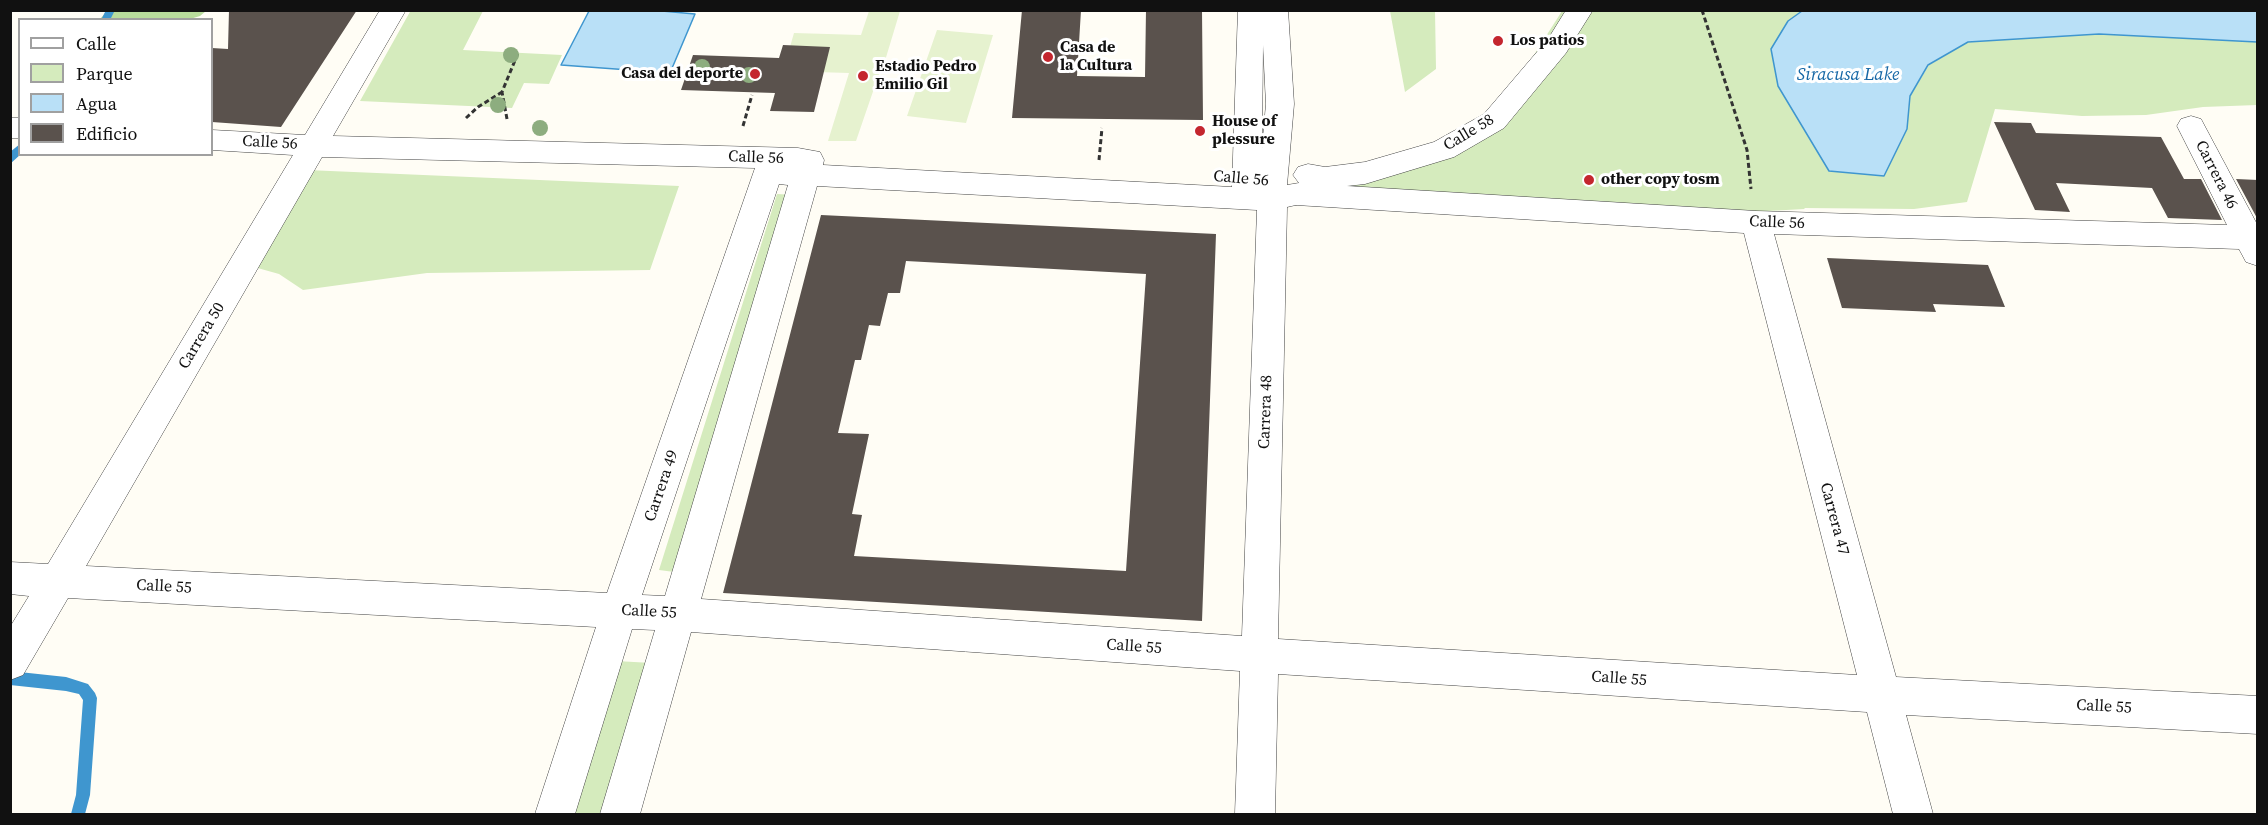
<!DOCTYPE html>
<style>
body{margin:0}
#map{position:relative;width:2268px;height:825px;overflow:hidden;background:#fffdf5;font-family:"Source Serif 4",serif}
canvas{display:block}
.frame{position:absolute;inset:0;border:12px solid #111;pointer-events:none}
.legend{position:absolute;left:18px;top:18px;width:195px;height:138px;box-sizing:border-box;background:#fff;border:2px solid #a0a0a0;margin:0;padding:8px 10px;list-style:none;font-size:18px;color:#111}
.legend li{display:flex;align-items:center;gap:12px;height:30px}
.legend b{width:30px;border:2px solid #a0a0a0}
</style>
<div id="map">
<canvas width="2268" height="825"></canvas>
<div class="frame"></div>
<ul class="legend">
<li><b style="height:8px;background:#fff"></b>Calle</li>
<li><b style="height:16px;background:#d5ebbd"></b>Parque</li>
<li><b style="height:16px;background:#b9e0f7"></b>Agua</li>
<li><b style="height:16px;background:#5a524d"></b>Edificio</li>
</ul>
</div>
<script>
const c = document.querySelector('canvas').getContext('2d');
c.lineJoin = 'round';
function fillPath(path, color) { c.fillStyle = color; c.fill(path, 'evenodd'); }
const poly = rows => new Path2D(rows.map(r => 'M' + r).join(''));
function stroke(path, color, width, dash) { c.strokeStyle = color; c.lineWidth = width; c.lineCap = dash ? 'butt' : 'round'; c.setLineDash(dash || []); c.stroke(path); }
function label(font, color, halo, rows, align = 'center') {
  c.font = font + ' "Source Serif 4",serif'; c.lineWidth = 6; c.setLineDash([]); c.textBaseline = 'middle'; c.strokeStyle = halo; c.fillStyle = color; for (const [text, x, y, turn = 0] of rows) {
    c.save(); c.translate(x, y); c.rotate((+turn || 0) * Math.PI / 180); c.textAlign = isNaN(turn) ? turn : align; if (halo) c.strokeText(text, 0, 0); c.fillText(text, 0, 0); c.restore();
  }
}
const green = poly([
 [411,10,483,11,463,50,562,55,549,84,524,83,512,108,360,101],
 [1390,11,1435,11,1436,69,1405,92],
 [1562,11,1802,11,1788,21,1829,171,1883,176,1907,129,1910,96,1929,65,1968,42,2099,34,2257,42,2257,105,2203,107,2146,115,2082,116,1995,109,1967,202,1914,209,1804,208,1805,209,1730,213,1302,190,1390,168,1490,124],
 [307,170,679,186,650,270,427,273,303,290,279,274,254,267],
 [777,194,795,195,682,573,659,570],
 [616,661,652,663,609,814,570,814]
]);
const forest = poly([
 [108,10,206,10,206,11,200,16,190,19,100,19]
]);
const pitch = poly([
 [869,11,900,11,881,74,879,74,856,141,828,141,849,73,783,71,794,33,861,35],
 [937,30,993,35,966,123,907,116]
]);
const water = poly([
 [651,10,695,14,670,73,561,65,589,11,651,10],
 [1802,11,2257,11,2257,42,2099,34,1968,42,1928,65,1910,96,1907,129,1884,176,1829,171,1778,86,1771,49,1788,21,1802,11]
]);
const stream = poly([
 [106,10,115,10,110,20,101,20,106,10],
 [20,144,21,154,10,164,10,152,20,144],
 [10,671,66,677,88,684,95,693,97,698,90,795,85,814,71,814,76,795,83,700,79,694,66,691,10,685,10,671]
]);
const building = poly([
 [229,10,357,10,281,127,212,122,212,48,228,49],
 [1022,10,1081,10,1077,76,1145,77,1146,10,1202,10,1203,120,1012,118],
 [783,45,830,47,814,112,770,111,775,93,681,90,693,55,779,58],
 [1994,122,2031,123,2036,133,2161,137,2184,179,2201,179,2222,220,2168,218,2152,188,2056,183,2070,212,2035,210],
 [2236,179,2258,180,2258,220],
 [821,215,1216,234,1202,621,723,593],
 [906,261,1146,274,1126,571,854,556,862,515,852,514,869,434,838,433,855,360,861,360,869,325,880,326,888,293,900,293],
 [1827,258,1988,265,2005,307,1933,304,1936,312,1842,308]
]);
const path = poly([
 [1702,10,1747,150,1751,189],
 [466,118,478,107,502,92],
 [507,119,502,92,518,53],
 [743,126,752,95],
 [1099,160,1102,128]
]);
const minor = poly([
 [380,10,406,10,333,136,798,148,820,152,824,160,823,165,1232,187,1238,10,1288,10,1294,104,1287,185,1299,183,1293,175,1298,167,1308,164,1325,167,1365,162,1434,142,1484,114,1548,39,1566,10,1593,10,1566,53,1504,128,1454,157,1365,184,1347,186,1756,211,2227,225,2177,126,2181,119,2191,116,2201,119,2258,226,2258,266,2246,262,2239,249,1774,234,1896,677,2258,696,2258,734,1906,715,1933,814,1893,814,1867,712,1278,674,1275,814,1235,814,1240,671,691,632,640,814,600,814,655,630,632,629,575,814,535,814,596,627,68,598,23,675,10,680,10,627,29,596,10,594,10,562,48,564,293,155,212,150,212,130,305,135,380,10],
 [1263,45,1266,104,1262,148,1263,45],
 [322,157,755,168,607,593,86,566,322,157],
 [779,184,788,185,665,596,642,595,779,184],
 [817,186,1257,210,1242,636,701,599,817,186],
 [1296,205,1744,233,1857,675,1278,639,1287,207,1296,205],
 [10,118,20,118,20,138,10,138,10,118]
]);
const trees = [
 [511,55],
 [702,67],
 [749,75],
 [498,105],
 [540,128]
];
const markers = [
 [1498,41,6,"#c4262e"],
 [1048,57,6,"#c4262e"],
 [755,74,6,"#c4262e"],
 [863,76,6,"#c4262e"],
 [1200,131,6,"#c4262e"],
 [1589,180,6,"#c4262e"]
];
const poiNames = [
 ["Los patios",1510,41],
 ["Casa de",1060,48],
 ["la Cultura",1060,66],
 ["Estadio Pedro",875,67],
 ["Emilio Gil",875,85],
 ["Casa del deporte",743,74,"right"],
 ["House of",1212,122],
 ["plessure",1212,140],
 ["other copy tosm",1601,180]
];
const streetNames = [
 ["Calle 58",1469,133,-31],
 ["Calle 56",270,143,3],
 ["Calle 56",756,158,2],
 ["Carrera 46",2216,175,63],
 ["Calle 56",1241,179,5],
 ["Calle 56",1777,223,2],
 ["Carrera 50",202,336,-59],
 ["Carrera 48",1266,412,-88],
 ["Carrera 49",662,486,-71],
 ["Carrera 47",1834,519,75],
 ["Calle 55",164,587,3],
 ["Calle 55",649,612,3],
 ["Calle 55",1134,647,4],
 ["Calle 55",1619,679,4],
 ["Calle 55",2104,707,3]
];
const waterNames = [
 ["Siracusa Lake",1848,75]
];
fillPath(green, '#d5ebbd');
fillPath(forest, '#b9dc9c');
fillPath(pitch, '#e6f2cf');
fillPath(water, '#b9e0f7');
stroke(water, '#3f96cf', 1.5);
fillPath(stream, '#3f96cf');
fillPath(building, '#5a524d');
stroke(minor, '#444', 1);
stroke(path, '#333', 3, [5, 3]);
fillPath(minor, '#fff');
c.fillStyle = '#8dad7f';
for (const [x, y] of trees) { c.beginPath(); c.arc(x, y, 8, 0, 2 * Math.PI); c.fill(); }
for (const [x, y, r, color] of markers) { const dot = new Path2D(); dot.arc(x, y, r, 0, 2 * Math.PI); c.fillStyle = color; c.fill(dot); stroke(dot, '#fff', 2); }
label('bold 16px', '#111', '#fff', poiNames, 'left');
label('16px', '#111', '#fff', streetNames);
label('italic 18px', '#1768a6', '#fff', waterNames);
</script>
